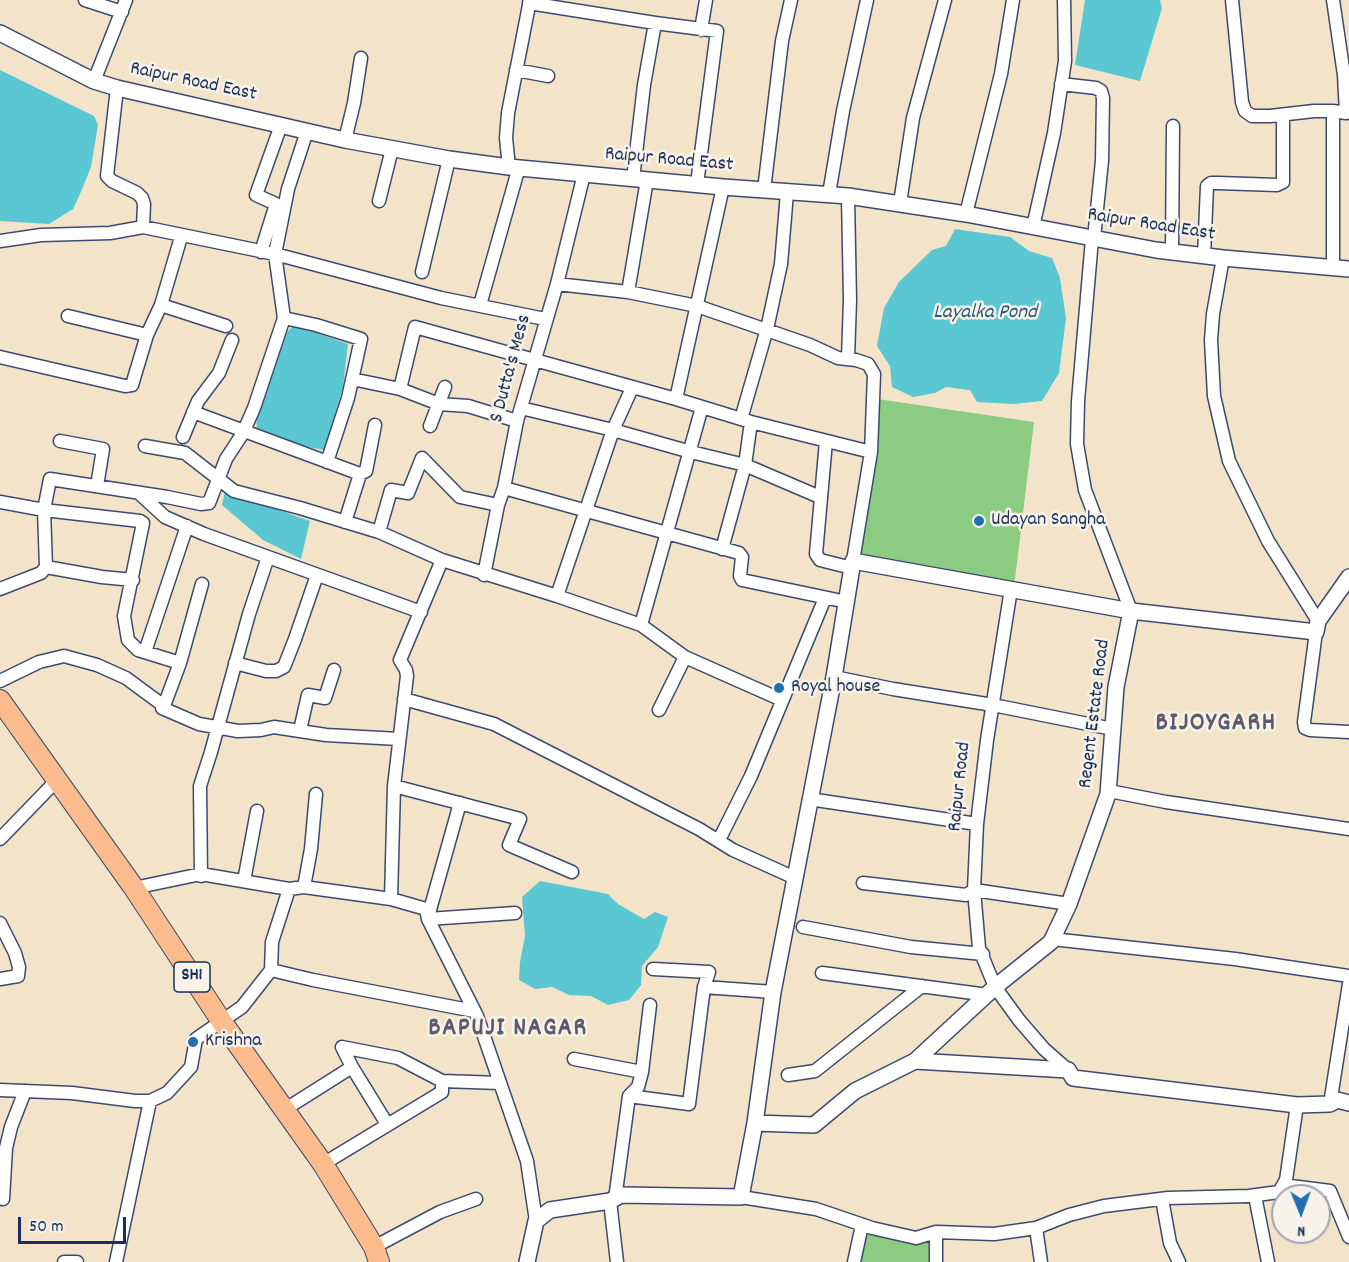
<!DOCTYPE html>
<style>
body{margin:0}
#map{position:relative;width:1349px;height:1262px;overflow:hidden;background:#f2e3c9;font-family:Dekko,sans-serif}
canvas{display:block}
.north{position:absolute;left:1271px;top:1184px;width:60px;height:60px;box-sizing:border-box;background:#f7f3e8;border:2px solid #9fa5b1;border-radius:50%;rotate:179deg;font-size:16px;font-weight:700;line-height:24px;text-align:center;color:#1b2f5e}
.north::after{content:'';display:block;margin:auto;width:21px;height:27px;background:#1f6fb2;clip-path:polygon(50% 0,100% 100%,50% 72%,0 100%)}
.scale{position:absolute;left:18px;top:1217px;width:108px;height:27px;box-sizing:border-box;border:3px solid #1b2f5e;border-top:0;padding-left:8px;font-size:18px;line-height:21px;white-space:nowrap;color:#1b2f5e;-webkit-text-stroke:4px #f7f3e8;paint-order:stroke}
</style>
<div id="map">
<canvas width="1349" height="1262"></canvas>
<div class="north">N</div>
<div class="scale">50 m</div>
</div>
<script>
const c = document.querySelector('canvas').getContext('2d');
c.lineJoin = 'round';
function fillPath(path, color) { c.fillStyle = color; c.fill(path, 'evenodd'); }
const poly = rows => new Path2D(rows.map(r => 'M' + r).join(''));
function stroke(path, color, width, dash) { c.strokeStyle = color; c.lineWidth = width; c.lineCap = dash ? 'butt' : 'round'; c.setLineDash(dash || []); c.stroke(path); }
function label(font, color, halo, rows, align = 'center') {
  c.font = font + ' Dekko,sans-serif'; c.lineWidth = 5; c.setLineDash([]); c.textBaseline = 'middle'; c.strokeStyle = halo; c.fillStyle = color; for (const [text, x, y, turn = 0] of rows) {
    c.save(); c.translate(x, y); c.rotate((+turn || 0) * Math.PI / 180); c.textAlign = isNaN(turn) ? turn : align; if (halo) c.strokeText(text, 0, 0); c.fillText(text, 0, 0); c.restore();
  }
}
const green = poly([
 [877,399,1034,422,1014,587,854,557],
 [863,1231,931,1240,932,1262,855,1262]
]);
const water = poly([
 [1085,0,1160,0,1162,8,1140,81,1075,65],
 [0,70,94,116,98,125,91,167,80,194,73,209,49,224,0,221],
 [955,229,1010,237,1029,251,1052,258,1060,278,1066,318,1059,373,1042,401,1013,404,977,402,970,390,946,387,935,393,913,397,892,387,890,366,877,346,884,308,899,282,932,250,946,246],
 [294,325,348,344,343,387,324,450,273,440,257,432,256,414,276,344],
 [225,491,310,521,301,559,263,540,222,505],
 [540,881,608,894,618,904,644,919,655,912,668,917,658,947,642,966,641,985,629,1000,608,1005,591,996,569,995,552,987,535,989,519,980,520,962,525,936,522,897]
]);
const minor = poly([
 [85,0,122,12],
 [1232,0,1242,102,1245,111,1252,116,1270,116,1314,111,1333,111],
 [1333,0,1344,75,1346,113,1333,111,1333,267],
 [529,3,655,23,717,31,697,184],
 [701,30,706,0],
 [516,70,548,76],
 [94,81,126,0],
 [1061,84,1096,88,1101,91,1103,98,1102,161,1094,238],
 [117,88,107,176,112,181,137,193,142,198,144,204,143,227,275,254,441,298,545,319],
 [345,140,354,103,361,58],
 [509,167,506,138,508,113,530,0],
 [633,179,644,85,655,23],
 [764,190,782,41,791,0],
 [829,194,843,111,867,0],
 [379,201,392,149],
 [900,203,913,118,945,0],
 [966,214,1001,74,1013,0],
 [1033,227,1054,133,1065,61,1064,0],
 [1092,239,1078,401,1077,444,1085,490,1131,611],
 [0,241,41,235,110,233,143,227],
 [261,252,276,204,256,195,281,125],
 [1172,252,1173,126],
 [1204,256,1207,186,1211,183,1218,183,1277,185,1283,182,1283,115],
 [1223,258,1213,314,1211,340,1214,396,1229,461,1268,541,1318,621],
 [422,272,449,159],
 [557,284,628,292,697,306,810,345,838,358,856,360,868,364,874,374,871,452,853,561],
 [628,292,647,180],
 [161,305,226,326],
 [480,305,519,167],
 [68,316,147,335],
 [284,318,316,325,361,339,348,398,327,462],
 [0,357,125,386,132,385,147,335,161,305,181,237],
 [848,359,850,300,848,196],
 [352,379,400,389,439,404,468,406,517,421],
 [400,389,415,327,676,399,751,422,871,452],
 [676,399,723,187],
 [521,408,613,430,691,452,745,465,820,497],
 [193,412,360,474],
 [741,419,767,329,781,264,787,193],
 [430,426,445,387],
 [183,437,198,401,219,373,232,340],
 [60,441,103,449,97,486],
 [826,441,816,554,820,560,852,568],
 [145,446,185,453,234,491,300,508,379,532],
 [504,488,739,553,742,557,740,576,742,580,847,602],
 [140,494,165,517,204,534,421,612],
 [0,502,44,510,46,567,41,573,0,589],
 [498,505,460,497,422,458,408,493,391,490,379,532,442,560,557,596,641,625,685,657,782,700],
 [345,522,360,474,366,471,375,425],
 [722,549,745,465,751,422],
 [46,567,102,577,133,580],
 [484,575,498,505,504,488,517,421,557,284,584,174],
 [1011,589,987,740,977,824,974,890,979,948,995,987,1019,1020,1044,1049,1068,1070],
 [557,596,613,430,632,388],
 [641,625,702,407],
 [1316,632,1304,722,1305,728,1310,730,1349,732],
 [145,652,187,526],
 [180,663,138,650,128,640,124,616,143,523,140,521,44,510,50,479,167,497,201,504,209,503,226,459,243,433,254,408,284,318,275,254,288,189,307,131],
 [235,663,266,671,276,671,284,667,295,639,317,575],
 [834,677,893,689,993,705,1113,729],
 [0,681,39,662,64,656,97,665,126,678,164,706,162,708,199,724,238,731,261,730,274,727,326,735,399,739],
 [404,699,494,724,699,829,733,850,795,878],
 [164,706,180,663,202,584],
 [659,710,685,657],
 [300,730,308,695,325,698,334,670],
 [394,786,520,819,509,845,572,872],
 [1109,791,1166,802,1349,829],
 [809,799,977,824],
 [0,839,57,780],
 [719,840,751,776,825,598],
 [201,876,200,786,211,752,249,614,268,557],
 [244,881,257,811],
 [863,883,966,895,974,890,1069,904],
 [304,887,311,849,316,794],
 [134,888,201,874,289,889,304,887,391,899,426,909,428,919,477,1016,527,1161,536,1221],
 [391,899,394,786,407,676,406,670,400,660,442,560],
 [428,917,460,803],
 [428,919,515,913],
 [0,923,15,953,19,967,18,976,0,979],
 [803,927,911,947,983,954],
 [1052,939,1235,959,1349,976],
 [271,970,313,980,474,1011],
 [822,973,988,995],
 [704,987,773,992],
 [574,1059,642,1072],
 [788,1075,815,1071,922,986],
 [0,1090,72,1093,135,1101,150,1101,167,1093,191,1067,196,1039,242,1007,271,970,272,942,289,889],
 [629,1096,689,1104,704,987,709,972,653,969],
 [1330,1104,1349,984],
 [284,1110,352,1067],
 [387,1124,352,1067,342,1047,398,1058,442,1081,500,1083],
 [323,1164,442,1092,442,1081],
 [1283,1185,1330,1191,1349,1237],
 [1255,1196,1268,1262],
 [741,1197,816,1209,872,1228,916,1238,936,1232,994,1234,1036,1228,1069,1215,1104,1206,1168,1198,1249,1196,1279,1192,1286,1180,1297,1105],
 [3,1199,6,1148,11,1127,25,1091],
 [615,1199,629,1096,638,1087,642,1072,650,1005],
 [1162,1199,1170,1243,1179,1262],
 [610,1201,617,1262],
 [1036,1228,1041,1262],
 [374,1247,440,1212,476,1199],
 [64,1262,77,1262],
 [116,1262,150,1101],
 [854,1262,862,1225],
 [936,1262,936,1232]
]);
const tertiary = poly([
 [0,33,94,81,117,88,345,140,449,159,509,167,723,187,848,196,966,214,1156,250,1223,258,1349,269],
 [915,1061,1068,1070,1073,1078,1297,1105,1330,1104,1337,1100,1349,1103],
 [755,1123,814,1125,855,1091,915,1061,995,987,1051,942,1069,904,1108,794,1116,687,1131,611],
 [527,1262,536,1221,550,1210,610,1201,621,1195,741,1197,755,1123,773,992,834,677,853,561,1131,611,1316,632,1318,621,1349,577]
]);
const primary = poly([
 [0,700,134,888,222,1022,323,1164,374,1247,379,1262]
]);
const markers = [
 [979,521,6,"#1f6fb2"],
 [779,688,6,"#1f6fb2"],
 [193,1042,6,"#1f6fb2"]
];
const shields = [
 [192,977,36]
];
const shieldNames = [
 ["SH1",192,977]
];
const streetNames = [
 ["Raipur Road East",193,83,12],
 ["Raipur Road East",669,161,5],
 ["Raipur Road East",1151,226,9],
 ["S Dutta's Mess",512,369,-75],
 ["Regent Estate Road",1096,714,-83],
 ["Raipur Road",961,787,-84]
];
const poiNames = [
 ["Udayan Sangha",991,521],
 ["Royal house",791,688],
 ["Krishna",205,1042]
];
const waterNames = [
 ["Layalka Pond",985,314]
];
const districtNames = [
 ["BIJOYGARH",1216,725],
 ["BAPUJI NAGAR",508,1030]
];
fillPath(green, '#8ccb82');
fillPath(water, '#5ac7d2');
stroke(minor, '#3b4a6e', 15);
stroke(tertiary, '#3b4a6e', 18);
stroke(primary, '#3b4a6e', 22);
stroke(minor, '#fff', 12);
stroke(tertiary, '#fff', 15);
stroke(primary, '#fbbb8d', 20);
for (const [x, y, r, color] of markers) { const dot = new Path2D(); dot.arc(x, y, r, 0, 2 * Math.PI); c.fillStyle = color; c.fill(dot); stroke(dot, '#f7f3e8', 2); }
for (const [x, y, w] of shields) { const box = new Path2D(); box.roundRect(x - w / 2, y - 15, w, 30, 4.5); c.fillStyle = '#f7f3e8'; c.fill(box); stroke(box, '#1b2f5e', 1.5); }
label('bold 18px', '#1b2f5e', null, shieldNames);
label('20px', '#1b2f5e', '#f7f3e8', streetNames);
label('20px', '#1b2f5e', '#f7f3e8', poiNames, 'left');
label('italic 21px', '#2b557b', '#f7f3e8', waterNames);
c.letterSpacing = '1.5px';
label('bold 26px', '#5d5a6e', '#f7f3e8', districtNames);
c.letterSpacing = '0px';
</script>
